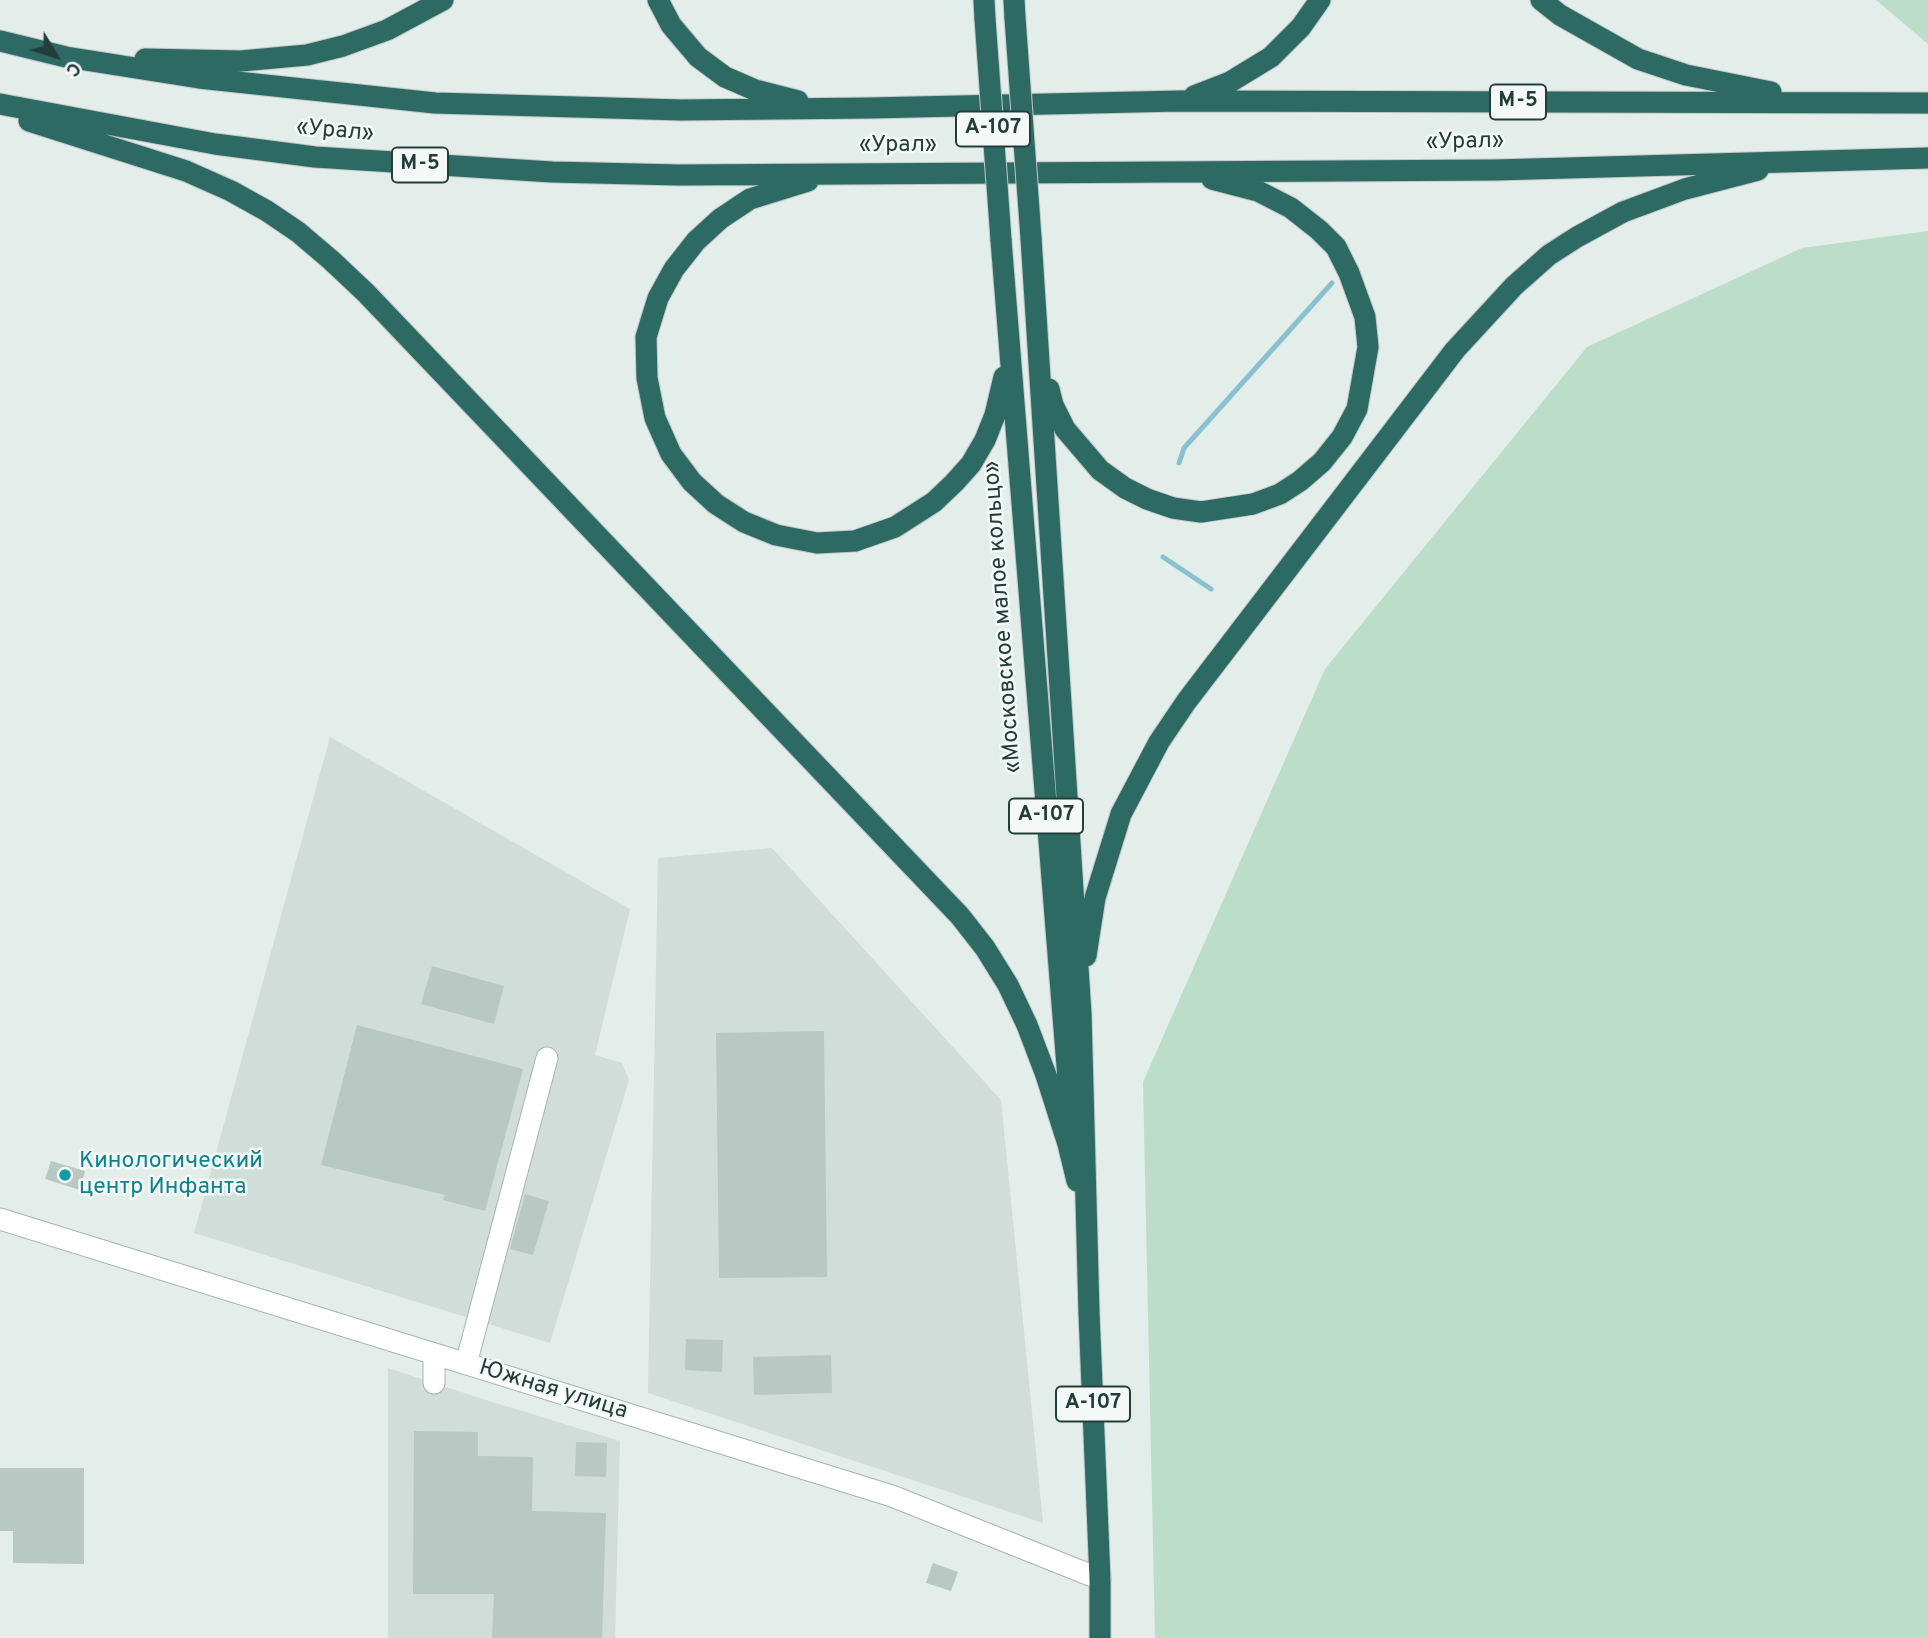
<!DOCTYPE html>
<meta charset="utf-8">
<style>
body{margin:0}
#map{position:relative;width:1928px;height:1638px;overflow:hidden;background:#e3ede9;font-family:Overpass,sans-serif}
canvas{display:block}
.north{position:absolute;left:21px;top:21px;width:70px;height:70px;-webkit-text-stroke:5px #f4f9f7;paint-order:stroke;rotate:128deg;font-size:19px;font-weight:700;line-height:28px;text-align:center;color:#233e3a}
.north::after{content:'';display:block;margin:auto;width:24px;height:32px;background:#233e3a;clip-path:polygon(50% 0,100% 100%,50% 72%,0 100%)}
</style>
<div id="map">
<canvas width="1928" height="1638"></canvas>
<div class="north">С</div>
</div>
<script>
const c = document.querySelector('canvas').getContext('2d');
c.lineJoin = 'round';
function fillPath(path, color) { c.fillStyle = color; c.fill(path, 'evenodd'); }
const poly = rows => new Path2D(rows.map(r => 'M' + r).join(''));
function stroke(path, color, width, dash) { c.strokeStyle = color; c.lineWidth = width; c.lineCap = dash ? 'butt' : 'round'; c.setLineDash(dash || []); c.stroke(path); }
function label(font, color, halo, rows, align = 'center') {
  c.font = font + ' Overpass,sans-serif'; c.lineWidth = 5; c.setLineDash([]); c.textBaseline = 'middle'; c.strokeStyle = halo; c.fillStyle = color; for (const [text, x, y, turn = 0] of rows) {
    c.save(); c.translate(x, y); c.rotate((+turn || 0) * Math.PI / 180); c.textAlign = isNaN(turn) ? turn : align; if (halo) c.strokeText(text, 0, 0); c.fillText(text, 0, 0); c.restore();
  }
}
const built = poly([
 [330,737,630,909,595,1055,622,1063,629,1080,550,1343,194,1233],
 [772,848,1001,1100,1043,1523,648,1393,658,858],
 [388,1368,486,1400,620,1441,615,1638,388,1638]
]);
const green = poly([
 [1876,0,1928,0,1928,44],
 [1928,231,1928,1638,1155,1638,1143,1082,1325,669,1587,347,1802,248]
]);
const stream = poly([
 [1179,463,1184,448,1332,283],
 [1163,557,1211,589]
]);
const building = poly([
 [432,966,504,986,494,1024,421,1004],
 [357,1025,523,1069,485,1211,443,1200,445,1195,321,1165],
 [824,1031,827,1277,719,1278,716,1033],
 [51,1161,85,1171,80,1190,45,1179],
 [525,1194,549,1201,533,1255,510,1249],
 [686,1339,723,1340,722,1372,685,1370],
 [831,1355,832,1393,754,1395,753,1357],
 [414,1431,478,1432,478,1456,533,1457,532,1511,606,1513,602,1638,492,1638,494,1594,413,1594],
 [576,1442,607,1443,606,1477,575,1476],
 [0,1468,84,1468,84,1564,13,1563,13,1531,0,1531],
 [933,1563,958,1572,951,1591,926,1583]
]);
const minor = poly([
 [0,1219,892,1496,1100,1579],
 [434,1354,434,1383],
 [466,1364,547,1058]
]);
const highway = poly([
 [658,0,671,25,698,57,725,77,755,90,798,101],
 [984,0,985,19],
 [1014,0,1015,18],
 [1541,0,1560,15,1638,59,1686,75,1771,92],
 [0,41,66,57,199,78,435,103,681,110,870,108,1180,101,1928,103],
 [145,59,241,61,307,55,343,46,387,30,443,0],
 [1194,96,1230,82,1271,57,1301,27,1320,0],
 [0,104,215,144,315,157,552,172,679,175,1495,170,1928,158],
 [29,121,186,171,231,191,267,211,298,232,331,260,366,293,960,916,985,948,1008,985,1027,1025,1046,1075,1068,1144,1077,1181],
 [808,181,750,199,720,219,696,241,674,269,658,298,646,337,647,378,655,418,671,454,692,482,716,504,744,522,776,535,817,543,855,541,895,527,934,502,954,483,971,464,985,440,995,415,1004,377],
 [1031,238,1081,1014,1089,1313,1100,1579,1100,1638],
 [1001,240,1071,1116],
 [1049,389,1053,405,1065,429,1100,470,1125,488,1147,499,1173,508,1201,512,1253,504,1280,494,1300,481,1322,462,1342,437,1357,409,1368,347,1365,317,1349,273,1336,247,1319,230,1291,208,1258,191,1212,179],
 [1086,956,1095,898,1121,814,1159,742,1186,702,1455,350,1514,286,1549,255,1577,237,1623,212,1685,189,1758,170]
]);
const highwayBridge = poly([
 [1015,18,1031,238],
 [985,19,1001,240]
]);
const markers = [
 [65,1175,7,"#0f9aa8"]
];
const shields = [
 [1518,102,56],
 [993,129,74],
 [420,165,56],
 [1046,816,74],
 [1093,1404,74]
];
const shieldNames = [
 ["М-5",1518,102],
 ["А-107",993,129],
 ["М-5",420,165],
 ["А-107",1046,816],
 ["А-107",1093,1404]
];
const streetNames = [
 ["«Урал»",335,132,5],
 ["«Урал»",1465,143,-1],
 ["«Урал»",898,146],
 ["«Московское малое кольцо»",1004,617,-94],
 ["Южная улица",553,1391,17]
];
const cultureNames = [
 ["Кинологический",79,1162],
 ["центр Инфанта",79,1188]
];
fillPath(built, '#d1ddd9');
fillPath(green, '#bcdec9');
stroke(stream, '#8bc0d1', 5);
fillPath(building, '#b8c8c3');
stroke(minor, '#a6b5b1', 23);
stroke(highway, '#c1c9c8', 23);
stroke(minor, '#fff', 21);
stroke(highway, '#2e6a64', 21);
stroke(highwayBridge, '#c1c9c8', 23, []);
stroke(highwayBridge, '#2e6a64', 21);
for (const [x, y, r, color] of markers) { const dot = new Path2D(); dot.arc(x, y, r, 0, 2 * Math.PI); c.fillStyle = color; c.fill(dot); stroke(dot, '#f4f9f7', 2.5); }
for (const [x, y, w] of shields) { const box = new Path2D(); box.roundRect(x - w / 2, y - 17.5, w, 35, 5); c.fillStyle = '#f4f9f7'; c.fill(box); stroke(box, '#233e3a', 2); }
label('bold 21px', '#233e3a', null, shieldNames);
label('23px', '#233e3a', '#f4f9f7', streetNames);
label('23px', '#0d838f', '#f4f9f7', cultureNames, 'left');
</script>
